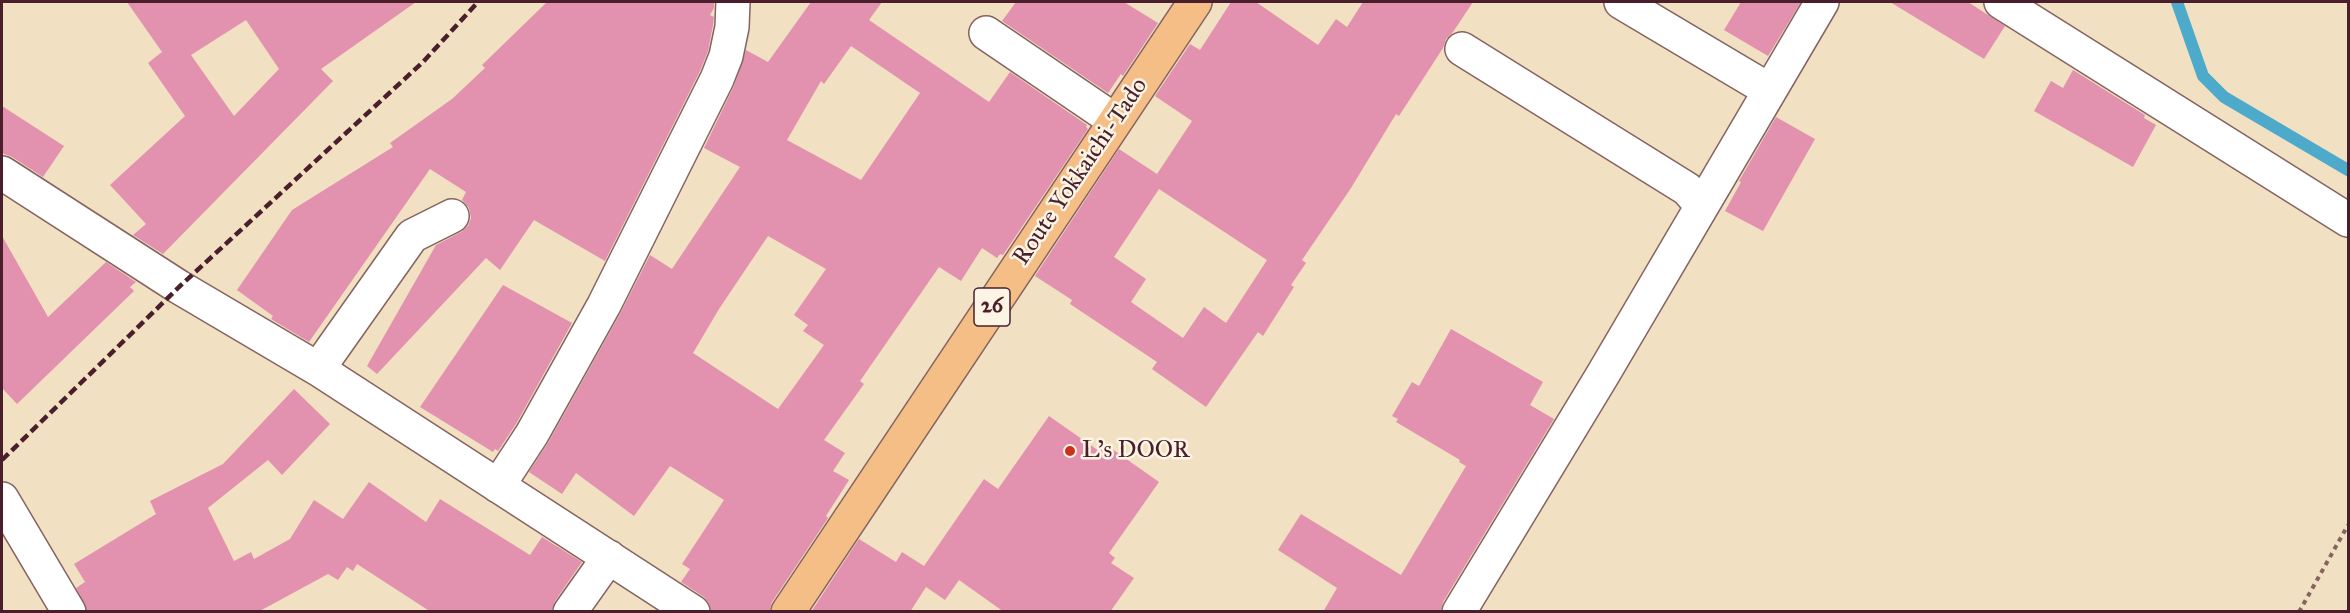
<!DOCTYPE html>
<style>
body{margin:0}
#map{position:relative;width:2350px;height:613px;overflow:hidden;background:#f2e0c2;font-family:"IM FELL Great Primer",serif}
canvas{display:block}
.frame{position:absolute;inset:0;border:3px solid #4a1f2b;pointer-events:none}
</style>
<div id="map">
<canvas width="2350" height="613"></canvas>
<div class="frame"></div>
</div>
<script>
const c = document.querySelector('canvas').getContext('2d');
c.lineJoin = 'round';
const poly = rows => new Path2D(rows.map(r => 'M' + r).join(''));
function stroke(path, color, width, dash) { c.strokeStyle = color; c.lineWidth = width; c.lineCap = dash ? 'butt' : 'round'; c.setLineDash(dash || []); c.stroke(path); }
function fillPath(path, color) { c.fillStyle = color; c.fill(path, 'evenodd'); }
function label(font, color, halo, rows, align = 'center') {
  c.font = font + ' "IM FELL Great Primer",serif'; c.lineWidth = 5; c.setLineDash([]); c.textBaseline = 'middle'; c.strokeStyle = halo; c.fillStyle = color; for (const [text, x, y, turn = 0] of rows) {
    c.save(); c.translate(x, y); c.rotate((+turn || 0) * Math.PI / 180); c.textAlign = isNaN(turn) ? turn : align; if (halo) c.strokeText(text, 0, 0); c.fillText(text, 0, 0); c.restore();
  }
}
const stream = poly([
 [2177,2,2203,76,2224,97,2348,170]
]);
const building = poly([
 [127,2,416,2,321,69,333,81,163,254,133,235,146,224,110,185,185,116,148,63,162,52],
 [246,20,279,69,234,116,191,55],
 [547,2,714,2,714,8,710,15,714,17,713,25,708,51,700,71,605,261,534,220,500,270,486,258,377,374,367,366,436,245,461,232,468,226,471,218,469,208,462,200,466,192,430,169,309,342,271,319,273,316,237,290,292,210,393,147,390,143,452,99,485,68,482,65],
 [811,2,882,2,869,20,989,102,1010,72,1087,125,1086,127,1088,129,1003,255,1000,254,997,258,982,248,961,281,939,267,860,381,864,384,824,440,845,453,833,471,849,480,826,516,828,518,772,602,769,612,711,612,709,603,704,597,681,582,690,569,682,564,724,500,670,466,634,516,576,473,562,494,529,472,548,443,620,314,650,255,672,269,740,167,704,148,734,86,746,50,768,62],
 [851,46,920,93,861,180,787,140,821,81,824,84],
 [768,236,826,269,794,315,808,325,803,331,824,345,778,409,693,353,719,309],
 [1016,2,1124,2,1158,23,1123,76,1121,74,1108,93,1002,21],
 [1231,2,1256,2,1318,45,1336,19,1347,27,1363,2,1473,2,1453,32,1446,39,1443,48,1399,116,1396,114,1351,188,1302,260,1306,263,1291,285,1294,287,1263,336,1258,332,1206,407,1152,369,1157,362,1070,304,1072,300,1035,276,1119,149,1157,174,1192,121,1155,96,1190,44,1200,50],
 [1159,189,1267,260,1226,323,1204,307,1183,338,1131,302,1146,279,1114,257],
 [1741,2,1801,2,1768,56,1724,30],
 [1890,2,1968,2,2005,26,1984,59],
 [2073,70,2145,115,2144,118,2156,125,2133,167,2034,111,2051,81,2063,88],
 [2,106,64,146,43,177,12,157,2,153],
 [1776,117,1815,139,1763,231,1725,211,1741,182,1739,181],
 [2,236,48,317,106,262,136,282,130,287,134,291,17,404,2,388],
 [503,285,572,323,516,424,498,451,495,449,493,452,420,407],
 [1451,329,1543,382,1530,405,1554,419,1443,602,1440,612,1323,612,1337,588,1278,550,1301,514,1401,575,1466,466,1459,462,1460,460,1396,422,1398,419,1392,416,1412,382,1419,386],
 [294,389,330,424,282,475,268,460,208,508,234,561,251,552,254,559,290,539,314,500,343,519,369,482,426,522,440,499,530,555,542,537,582,562,555,601,551,612,431,612,357,564,353,571,347,567,338,580,328,574,258,612,88,612,76,588,85,582,74,564,156,514,150,501,223,464],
 [1049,416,1099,451,1105,444,1159,482,1109,553,1115,558,1111,563,1134,578,1110,612,1004,612,959,580,945,600,926,587,910,612,811,612,859,539,896,562,902,552,924,566,984,479,998,489]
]);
const path = poly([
 [2299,612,2348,525]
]);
const minor = poly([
 [1621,2,1769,90],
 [2001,2,2348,220],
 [986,33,1114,120],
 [1462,49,1687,189,1701,205],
 [2,173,179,287,318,369,693,612],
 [318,369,412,236,452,216],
 [498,486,532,434,604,305,717,79,726,56,732,27,733,2],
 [2,499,69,612],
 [570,612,609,557],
 [1459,612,1602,376,1822,2]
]);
const primary = poly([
 [788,612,1195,2]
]);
const rail = poly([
 [2,460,179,287,423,62,478,2]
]);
const markers = [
 [1070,451,6,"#c8321e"]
];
const shields = [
 [992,307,36]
];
const shieldNames = [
 ["26",992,307]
];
const streetNames = [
 ["Route Yokkaichi-Tado",1081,172,-56]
];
const poiNames = [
 ["L's DOOR",1082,451]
];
stroke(stream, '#4daacb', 12);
fillPath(building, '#e291af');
stroke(minor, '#856360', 36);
stroke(primary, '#856360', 36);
stroke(path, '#856360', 4, [4.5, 4.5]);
stroke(minor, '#fff', 33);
stroke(primary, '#f6be87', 33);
stroke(rail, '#4a1f2b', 4.5, [9, 4.5]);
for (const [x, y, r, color] of markers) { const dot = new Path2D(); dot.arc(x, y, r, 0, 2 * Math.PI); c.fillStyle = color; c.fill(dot); stroke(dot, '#fcf5e5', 2); }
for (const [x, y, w] of shields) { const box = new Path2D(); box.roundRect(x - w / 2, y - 19, w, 38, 4.5); c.fillStyle = '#fcf5e5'; c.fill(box); stroke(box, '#4a1f2b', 1.5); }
label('bold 22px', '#4a1f2b', null, shieldNames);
label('24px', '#4a1f2b', '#fcf5e5', streetNames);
label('24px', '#4a1f2b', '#fcf5e5', poiNames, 'left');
</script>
